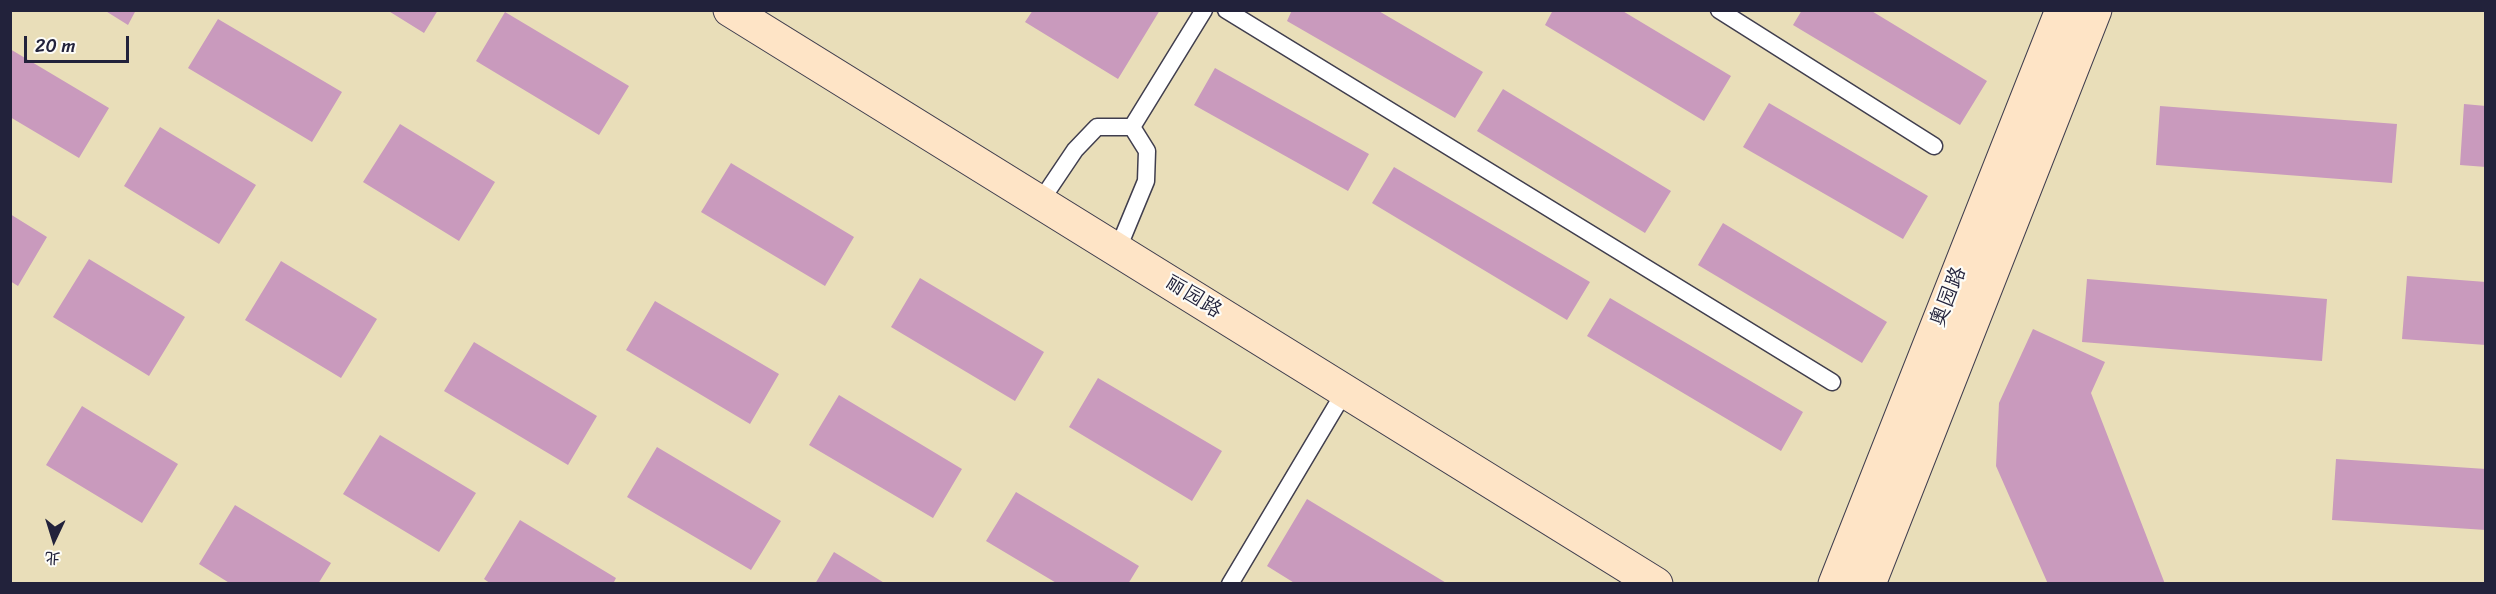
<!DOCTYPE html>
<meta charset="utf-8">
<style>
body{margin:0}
#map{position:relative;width:2496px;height:594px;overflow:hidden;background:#e9deb9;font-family:Sriracha,"LXGW WenKai TC",sans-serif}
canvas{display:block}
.frame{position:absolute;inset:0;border:12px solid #22223b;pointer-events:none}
.north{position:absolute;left:24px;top:510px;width:60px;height:60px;-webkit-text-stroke:4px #fdfcf7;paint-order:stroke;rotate:184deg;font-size:16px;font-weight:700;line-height:24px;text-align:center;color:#22223b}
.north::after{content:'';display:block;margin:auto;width:21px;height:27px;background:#22223b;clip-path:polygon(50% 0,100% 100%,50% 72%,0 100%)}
.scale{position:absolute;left:24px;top:36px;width:105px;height:27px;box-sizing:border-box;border:3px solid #22223b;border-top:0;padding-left:8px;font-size:18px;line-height:21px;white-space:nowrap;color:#22223b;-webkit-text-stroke:4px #fdfcf7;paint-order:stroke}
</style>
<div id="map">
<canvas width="2496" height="594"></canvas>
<div class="frame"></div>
<div class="north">北</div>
<div class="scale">20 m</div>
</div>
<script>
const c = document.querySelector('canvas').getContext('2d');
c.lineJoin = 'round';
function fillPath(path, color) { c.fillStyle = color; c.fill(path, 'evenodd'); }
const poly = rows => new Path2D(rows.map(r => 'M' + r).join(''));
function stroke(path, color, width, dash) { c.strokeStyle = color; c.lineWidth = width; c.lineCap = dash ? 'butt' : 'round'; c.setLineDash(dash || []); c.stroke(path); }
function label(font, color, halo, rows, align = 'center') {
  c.font = font + ' Sriracha,"LXGW WenKai TC",sans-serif'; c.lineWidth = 4.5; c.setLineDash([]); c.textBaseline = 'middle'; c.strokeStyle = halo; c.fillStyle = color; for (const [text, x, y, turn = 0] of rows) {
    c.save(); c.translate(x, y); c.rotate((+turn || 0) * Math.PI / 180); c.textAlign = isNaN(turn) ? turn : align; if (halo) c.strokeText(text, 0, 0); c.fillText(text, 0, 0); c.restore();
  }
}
const building = poly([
 [104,10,136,10,128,25],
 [387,10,438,10,424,33],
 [1033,10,1160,10,1118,79,1025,22],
 [1292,10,1377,10,1483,72,1455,118,1287,21],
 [1553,10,1621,10,1731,76,1704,121,1545,25],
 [1802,10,1870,10,1987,81,1960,125,1793,25],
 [505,12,629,86,599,135,476,61],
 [218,19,342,92,312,142,188,68],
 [10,49,109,108,79,158,10,117],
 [1215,68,1369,154,1348,191,1194,105],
 [1503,89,1671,191,1645,233,1477,131],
 [1769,103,1928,196,1903,239,1743,147],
 [2464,104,2486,106,2486,167,2460,165],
 [2160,106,2397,124,2392,183,2156,165],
 [400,124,495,182,459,241,363,182],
 [160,127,256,185,219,244,124,186],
 [731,163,854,237,825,286,701,212],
 [1394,167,1590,282,1567,320,1372,203],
 [10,214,47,237,18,286,10,281],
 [1723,223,1887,322,1862,363,1698,265],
 [89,259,185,317,149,376,53,317],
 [281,261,377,319,341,378,245,320],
 [2407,276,2486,282,2486,345,2402,339],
 [920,278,1044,352,1015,401,891,327],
 [2087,279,2327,299,2322,361,2082,342],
 [1610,298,1803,412,1781,451,1587,336],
 [655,301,779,374,750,424,626,350],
 [2033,329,2105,362,2091,393,2165,584,2048,584,1996,466,1999,403],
 [474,342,597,416,568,465,444,391],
 [1098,378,1222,451,1192,501,1069,427],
 [839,395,962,469,933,518,809,445],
 [82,406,178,464,142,523,46,465],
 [380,435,476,493,439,552,343,494],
 [657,447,781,521,751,570,627,497],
 [2336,459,2486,469,2486,530,2332,520],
 [1016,492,1139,566,1128,584,1058,584,986,541],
 [1307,499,1448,584,1296,584,1267,566],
 [235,505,331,563,318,584,231,584,199,564],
 [520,520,616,578,613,584,491,584,484,579],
 [834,552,886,584,815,584]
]);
const lane = poly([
 [1226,10,1832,382],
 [1719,10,1934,146],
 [1132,127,1204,10],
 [1040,202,1075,150,1097,127,1132,127,1147,151,1146,181,1117,251],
 [1230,584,1345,391]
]);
const secondary = poly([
 [730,10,1656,584],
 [1835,584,2062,10],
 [1869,584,2095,10]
]);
const streetNames = [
 ["丽园路",1193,297,32],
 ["奥园路",1949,297,-68]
];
fillPath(building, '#c99abd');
stroke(lane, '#403e4e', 19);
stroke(secondary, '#403e4e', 35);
stroke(lane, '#fff', 16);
stroke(secondary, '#fee4c6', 33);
label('21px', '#22223b', '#fdfcf7', streetNames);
</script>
